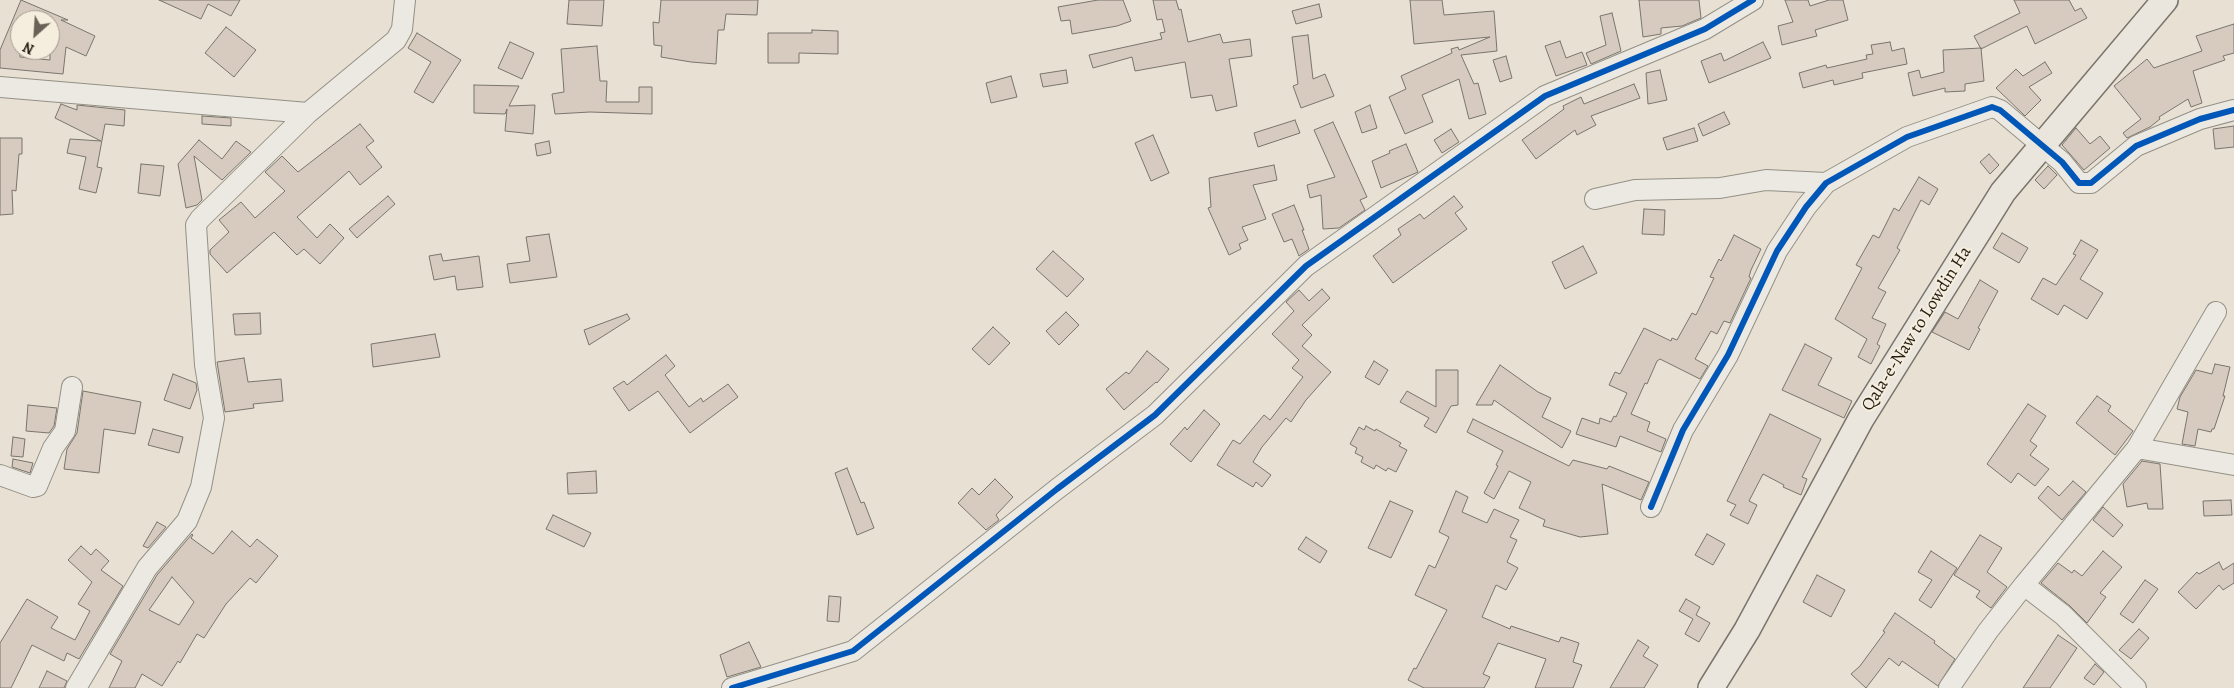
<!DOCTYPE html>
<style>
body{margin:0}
#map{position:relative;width:2234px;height:688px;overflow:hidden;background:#e8e1d3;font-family:Alegreya,serif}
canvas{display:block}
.north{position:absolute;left:10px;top:10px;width:50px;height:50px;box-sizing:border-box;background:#f5eddd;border:1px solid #a19a8c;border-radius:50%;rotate:206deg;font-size:14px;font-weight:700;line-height:20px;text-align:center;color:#241d13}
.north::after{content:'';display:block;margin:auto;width:18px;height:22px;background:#696256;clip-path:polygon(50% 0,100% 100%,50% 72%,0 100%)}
</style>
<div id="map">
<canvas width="2234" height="688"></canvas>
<div class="north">N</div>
</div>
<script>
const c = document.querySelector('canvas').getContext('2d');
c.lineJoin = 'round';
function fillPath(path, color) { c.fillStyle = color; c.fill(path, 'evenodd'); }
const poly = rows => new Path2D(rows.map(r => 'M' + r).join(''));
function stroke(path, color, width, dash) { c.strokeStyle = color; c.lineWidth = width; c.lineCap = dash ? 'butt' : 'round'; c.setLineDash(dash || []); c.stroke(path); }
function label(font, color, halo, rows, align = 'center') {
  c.font = font + ' Alegreya,serif'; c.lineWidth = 4; c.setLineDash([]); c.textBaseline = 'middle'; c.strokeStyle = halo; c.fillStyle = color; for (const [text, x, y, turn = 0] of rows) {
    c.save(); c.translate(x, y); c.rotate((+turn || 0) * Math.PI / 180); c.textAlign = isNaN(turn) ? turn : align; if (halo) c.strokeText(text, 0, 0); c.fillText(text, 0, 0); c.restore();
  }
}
const building = poly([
 [21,0,68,20,61,20,95,36,86,56,66,47,63,74,0,68,0,50,21,0],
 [20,20,50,20,50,60,20,57,20,20],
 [159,0,240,0,231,16,208,4,201,19,159,0],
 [569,0,604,0,602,26,567,24,569,0],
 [661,0,758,0,757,15,726,14,724,30,718,30,716,64,691,62,661,57,662,46,654,45,653,22,659,23,661,0],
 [1098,0,1123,0,1131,21,1117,26,1072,34,1070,20,1061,21,1058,7,1098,0],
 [1153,0,1176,0,1179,10,1181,9,1188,42,1220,34,1223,43,1250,39,1252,56,1229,59,1237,106,1216,111,1212,95,1191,98,1185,62,1135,71,1132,57,1093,68,1089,55,1162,39,1160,33,1165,32,1162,19,1157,20,1153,0],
 [1410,0,1442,0,1444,15,1494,11,1497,51,1461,55,1474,84,1478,83,1486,114,1469,119,1459,79,1422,95,1433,122,1405,134,1389,97,1406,89,1401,76,1452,53,1451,49,1458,47,1459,50,1490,37,1414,44,1410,0],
 [1639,0,1699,0,1701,18,1682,26,1661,28,1661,34,1643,37,1639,0],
 [1785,0,1808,0,1810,6,1829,0,1843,0,1848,20,1815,30,1817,36,1782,45,1778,26,1793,22,1785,0],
 [2014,0,2069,0,2075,11,2081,8,2087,18,2035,44,2027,26,1981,49,1974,36,2020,13,2014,0],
 [1319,4,1322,17,1296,24,1292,11,1319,4],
 [1612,13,1621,51,1591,64,1586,53,1606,45,1600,16,1612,13],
 [2234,24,2234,53,2223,56,2225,60,2193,71,2202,103,2191,107,2188,99,2159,117,2160,119,2150,127,2127,138,2123,133,2141,119,2114,86,2147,59,2154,68,2202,51,2196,36,2234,24],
 [226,27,256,50,234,77,205,53,226,27],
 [812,30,838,31,838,54,799,53,799,63,768,63,768,33,812,33,812,30],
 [417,33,461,60,433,103,414,92,431,62,408,48,417,33],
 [1308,35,1313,79,1325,74,1334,96,1301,108,1293,86,1298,84,1292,37,1308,35],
 [1560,41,1566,58,1582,52,1587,65,1556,76,1545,46,1560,41],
 [510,42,534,53,522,79,498,68,510,42],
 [1763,42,1771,58,1709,83,1701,61,1721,53,1724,61,1763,42],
 [1890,42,1892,51,1904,48,1907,64,1862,73,1863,78,1834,85,1833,80,1803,88,1799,73,1826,65,1827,68,1867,59,1866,55,1873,54,1871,45,1890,42],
 [597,46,600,81,607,81,606,102,639,102,639,87,652,87,652,114,590,112,555,114,552,94,564,92,561,49,597,46],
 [1981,48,1984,81,1965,84,1965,91,1945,92,1945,88,1913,96,1908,73,1919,70,1921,78,1944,72,1943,50,1981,48],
 [1506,56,1512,78,1500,82,1493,60,1506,56],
 [2045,62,2052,73,2029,87,2041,100,2025,116,1996,88,2016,69,2023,76,2045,62],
 [1066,70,1068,83,1043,87,1040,74,1066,70],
 [1660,70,1667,100,1648,104,1646,73,1660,70],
 [1011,76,1017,97,991,103,986,83,1011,76],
 [1634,84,1640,98,1591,116,1596,125,1577,135,1575,130,1536,159,1522,140,1564,109,1563,106,1581,97,1584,104,1634,84],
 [474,85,519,86,509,106,535,105,533,134,505,131,507,109,505,114,474,113,474,85],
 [61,104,77,110,77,105,125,110,124,126,105,124,97,167,102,168,96,193,79,189,86,157,67,153,70,139,101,141,55,118,61,104],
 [1370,105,1377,128,1362,133,1355,112,1370,105],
 [1724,112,1730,124,1703,136,1698,124,1724,112],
 [202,116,231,118,231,126,202,124,202,116],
 [1295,120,1300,133,1258,147,1254,133,1295,120],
 [1333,122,1367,197,1360,200,1365,210,1339,228,1323,229,1321,195,1310,198,1307,185,1335,177,1314,130,1333,122],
 [360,124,374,141,366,147,382,167,360,185,349,171,297,217,317,238,330,224,344,238,320,264,304,249,297,255,274,232,227,273,210,254,210,250,229,232,219,220,241,202,255,218,285,191,265,172,282,156,298,172,360,124],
 [2234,126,2234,147,2215,149,2213,129,2234,126],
 [1694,128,1698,141,1667,150,1663,138,1694,128],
 [2076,128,2090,144,2100,136,2110,148,2084,170,2062,145,2076,128],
 [1451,129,1459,142,1442,153,1434,140,1451,129],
 [1153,135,1169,173,1151,181,1135,143,1153,135],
 [0,138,22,138,22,154,19,154,16,191,12,190,13,214,0,215,0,138],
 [199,140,222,159,236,141,251,152,222,180,194,156,202,200,197,205,186,208,178,164,199,140],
 [549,141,551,153,537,156,535,144,549,141],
 [1406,144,1418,172,1381,188,1372,161,1390,153,1389,151,1406,144],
 [1989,154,1999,165,1990,174,1980,162,1989,154],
 [141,164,164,166,160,196,138,193,141,164],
 [1274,165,1277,180,1253,185,1266,219,1242,227,1248,240,1239,244,1241,249,1229,255,1208,208,1211,207,1209,178,1274,165],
 [2048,166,2057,175,2044,189,2035,180,2048,166],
 [1919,177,1938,189,1929,205,1921,200,1897,248,1900,250,1878,288,1886,292,1872,318,1886,324,1877,344,1880,346,1871,364,1858,357,1867,339,1835,319,1862,268,1856,265,1873,235,1879,238,1894,208,1899,211,1919,177],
 [388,196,395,204,357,238,349,229,388,196],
 [1454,196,1463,207,1455,213,1467,229,1393,283,1373,256,1401,235,1398,229,1420,214,1424,219,1454,196],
 [1294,205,1304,230,1302,230,1309,249,1299,256,1292,239,1284,242,1272,214,1294,205],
 [1644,209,1665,210,1664,235,1642,234,1644,209],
 [2002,233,2028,248,2019,263,1993,248,2002,233],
 [549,234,557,277,510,283,507,264,530,261,526,237,549,234],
 [1734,235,1761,249,1751,270,1749,277,1751,278,1730,323,1724,321,1717,334,1711,331,1695,359,1708,366,1700,379,1660,359,1657,361,1647,384,1645,383,1631,414,1650,422,1647,431,1666,439,1661,452,1620,436,1616,447,1576,434,1582,418,1599,424,1600,418,1611,422,1614,416,1616,417,1627,393,1609,385,1615,372,1620,374,1644,328,1671,341,1672,338,1677,340,1692,313,1696,315,1714,278,1710,277,1719,259,1721,261,1734,235],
 [2081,240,2098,250,2080,279,2103,293,2087,319,2064,305,2058,315,2031,299,2043,278,2056,285,2076,255,2073,254,2081,240],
 [1583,246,1597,273,1565,289,1552,262,1583,246],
 [1053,251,1084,279,1067,297,1036,269,1053,251],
 [441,254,443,261,479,256,483,287,457,290,455,276,434,280,429,256,441,254],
 [1980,280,1998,291,1978,328,1980,329,1969,350,1932,332,1945,312,1958,319,1980,280],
 [1322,289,1330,298,1302,325,1312,335,1302,346,1331,372,1306,400,1291,422,1286,418,1262,447,1253,462,1271,475,1262,487,1256,482,1253,487,1217,465,1233,440,1240,444,1264,415,1270,420,1303,377,1292,368,1299,360,1272,334,1294,311,1286,302,1299,290,1309,301,1322,289],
 [1066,312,1079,325,1059,345,1046,331,1066,312],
 [260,313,261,334,235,335,233,314,260,313],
 [627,314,630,319,589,345,584,330,627,314],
 [993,327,1010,343,989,365,972,349,993,327],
 [435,334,440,357,373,367,371,344,435,334],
 [1805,344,1832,358,1818,385,1852,401,1844,418,1782,390,1805,344],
 [1147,351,1169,369,1157,383,1156,382,1124,410,1106,389,1126,372,1129,374,1147,351],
 [666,355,675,366,665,375,689,407,701,398,703,402,728,384,738,397,690,433,658,391,629,411,613,388,624,381,627,385,666,355],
 [244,358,248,382,281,379,283,401,253,404,254,408,225,412,217,362,244,358],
 [1374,361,1388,370,1379,385,1365,377,1374,361],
 [2215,364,2230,367,2223,396,2225,396,2214,429,2212,429,2211,432,2198,429,2195,446,2182,444,2188,412,2177,409,2180,397,2196,370,2212,374,2215,364],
 [1500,365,1538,392,1551,398,1542,417,1571,431,1562,448,1494,400,1492,405,1476,405,1500,365],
 [1436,370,1458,370,1458,405,1451,406,1436,433,1424,426,1429,418,1400,402,1407,391,1436,407,1436,370],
 [173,374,196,383,197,390,190,409,164,400,173,374],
 [83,391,141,402,135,434,104,429,99,473,64,469,67,449,77,433,83,391],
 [2097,396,2111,406,2108,411,2133,431,2115,455,2076,423,2097,396],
 [2028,404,2046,416,2030,441,2037,446,2030,455,2049,469,2035,486,2018,473,2011,483,1987,464,2028,404],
 [28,405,57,408,54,426,49,433,26,431,28,405],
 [1204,410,1220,424,1191,462,1170,444,1185,427,1187,430,1204,410],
 [1770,414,1821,439,1802,477,1807,479,1801,495,1783,487,1784,485,1763,474,1749,501,1757,505,1748,524,1730,515,1736,505,1727,501,1770,414],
 [1473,419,1569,466,1573,460,1607,469,1609,466,1649,482,1641,500,1602,484,1608,534,1580,537,1543,526,1545,520,1519,508,1531,482,1509,471,1494,499,1484,493,1498,466,1496,465,1503,451,1467,432,1473,419],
 [1366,426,1375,431,1376,429,1392,438,1401,443,1399,446,1407,450,1396,472,1388,468,1386,471,1376,465,1374,469,1361,462,1363,457,1355,453,1357,448,1350,444,1359,427,1364,430,1366,426],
 [153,429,183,437,179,453,148,445,153,429],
 [13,437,25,439,23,457,11,456,13,437],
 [13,459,33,463,30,473,12,467,13,459],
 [2142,461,2160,464,2163,509,2148,509,2147,503,2127,507,2123,484,2142,461],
 [847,468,861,503,864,502,874,528,857,535,835,473,847,468],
 [596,471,597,493,568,494,567,473,596,471],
 [995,479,1013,497,996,515,999,520,986,530,958,503,972,488,979,495,995,479],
 [2073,481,2086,492,2062,520,2038,498,2048,486,2059,496,2073,481],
 [1456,491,1468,497,1462,512,1487,523,1494,509,1519,520,1510,537,1517,540,1507,562,1518,568,1506,590,1496,585,1482,617,1510,629,1511,626,1559,642,1561,637,1579,643,1573,662,1582,665,1573,688,1535,688,1546,659,1498,643,1483,674,1490,677,1484,688,1424,688,1408,680,1414,668,1416,669,1447,610,1415,595,1429,565,1435,568,1449,537,1439,532,1456,491],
 [2231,500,2232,515,2204,516,2203,501,2231,500],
 [1390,501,1413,511,1391,558,1368,548,1390,501],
 [2103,507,2123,525,2113,537,2093,520,2103,507],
 [553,515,591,533,584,547,546,529,553,515],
 [157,522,166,527,148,548,143,546,157,522],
 [232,531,250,547,257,539,278,556,256,583,250,578,226,604,204,638,197,634,180,663,178,661,162,686,142,674,135,688,109,688,122,661,110,654,157,575,192,534,193,535,191,538,213,554,232,531],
 [172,577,194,602,179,625,149,610,172,577],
 [1707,534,1725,544,1713,565,1695,555,1707,534],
 [1980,535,2002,548,1987,572,2007,587,1991,608,1976,597,1980,591,1954,575,1980,535],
 [1306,537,1327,551,1320,563,1298,549,1306,537],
 [81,546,91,555,96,549,109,561,101,570,123,586,79,659,67,653,64,661,32,645,11,688,0,688,0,643,27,599,58,617,51,628,75,640,90,611,78,604,92,582,68,560,81,546],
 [1931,551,1957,568,1931,608,1919,600,1932,580,1918,572,1931,551],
 [2103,551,2122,567,2100,593,2106,597,2087,623,2070,606,2041,583,2058,563,2072,573,2074,570,2082,576,2103,551],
 [2219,562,2223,570,2234,563,2234,583,2223,590,2219,585,2196,609,2178,592,2197,572,2199,574,2219,562],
 [1817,575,1845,590,1831,617,1803,602,1817,575],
 [2145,580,2158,589,2133,623,2120,614,2145,580],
 [829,596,841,597,839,622,827,621,829,596],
 [1686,599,1700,607,1696,615,1710,623,1699,642,1685,634,1693,619,1679,611,1686,599],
 [1895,613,1935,641,1934,643,1955,659,1938,686,1902,661,1899,666,1889,658,1866,688,1851,674,1860,666,1885,632,1883,631,1895,613],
 [2139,629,2149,638,2131,659,2119,650,2139,629],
 [2058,635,2077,648,2050,688,2023,688,2058,635],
 [1638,640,1649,647,1643,656,1658,665,1644,688,1610,688,1638,640],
 [749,642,761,667,727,677,720,655,749,642],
 [2095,664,2104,672,2094,685,2084,678,2095,664],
 [47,671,67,681,64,688,39,688,47,671]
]);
const minor = poly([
 [0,87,308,113],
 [1595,199,1635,190,1720,188,1766,180,1826,183],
 [2137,448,2234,465],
 [0,475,33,487,37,486,53,448,65,431,72,387],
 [1651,507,1683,430,1728,355,1777,251,1806,207,1826,183,1907,137,1992,107,2000,110,2062,162,2079,183,2091,183,2136,146,2200,119,2234,110],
 [2024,585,2063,615,2136,688],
 [76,688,147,568,187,521,201,487,214,418,205,365,196,225,200,219,308,113,396,40,402,29,405,0],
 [732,688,853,651,1057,489,1155,415,1306,266,1545,96,1705,29,1753,0],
 [1949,688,1988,631,2024,585,2137,448,2216,312]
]);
const major = poly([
 [1711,688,1747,630,1861,419,2003,192,2165,0]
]);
const cycleway = poly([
 [1651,507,1683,430,1728,355,1777,251,1806,207,1826,183,1907,137,1992,107,2000,110,2062,162,2079,183,2091,183,2136,146,2200,119,2234,110],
 [732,688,853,651,1057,489,1155,415,1306,266,1545,96,1705,29,1753,0]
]);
const streetNames = [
 ["Qala-e-Naw to Lowdin Ha",1917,329,-58]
];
fillPath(building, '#d7cabf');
stroke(building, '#79756d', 1);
stroke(minor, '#949087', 22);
stroke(major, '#79756d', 28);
stroke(minor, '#ece9e2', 20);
stroke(major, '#eae5dd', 25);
stroke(cycleway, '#0057b8', 6);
label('18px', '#241d13', '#f5eddd', streetNames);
</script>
